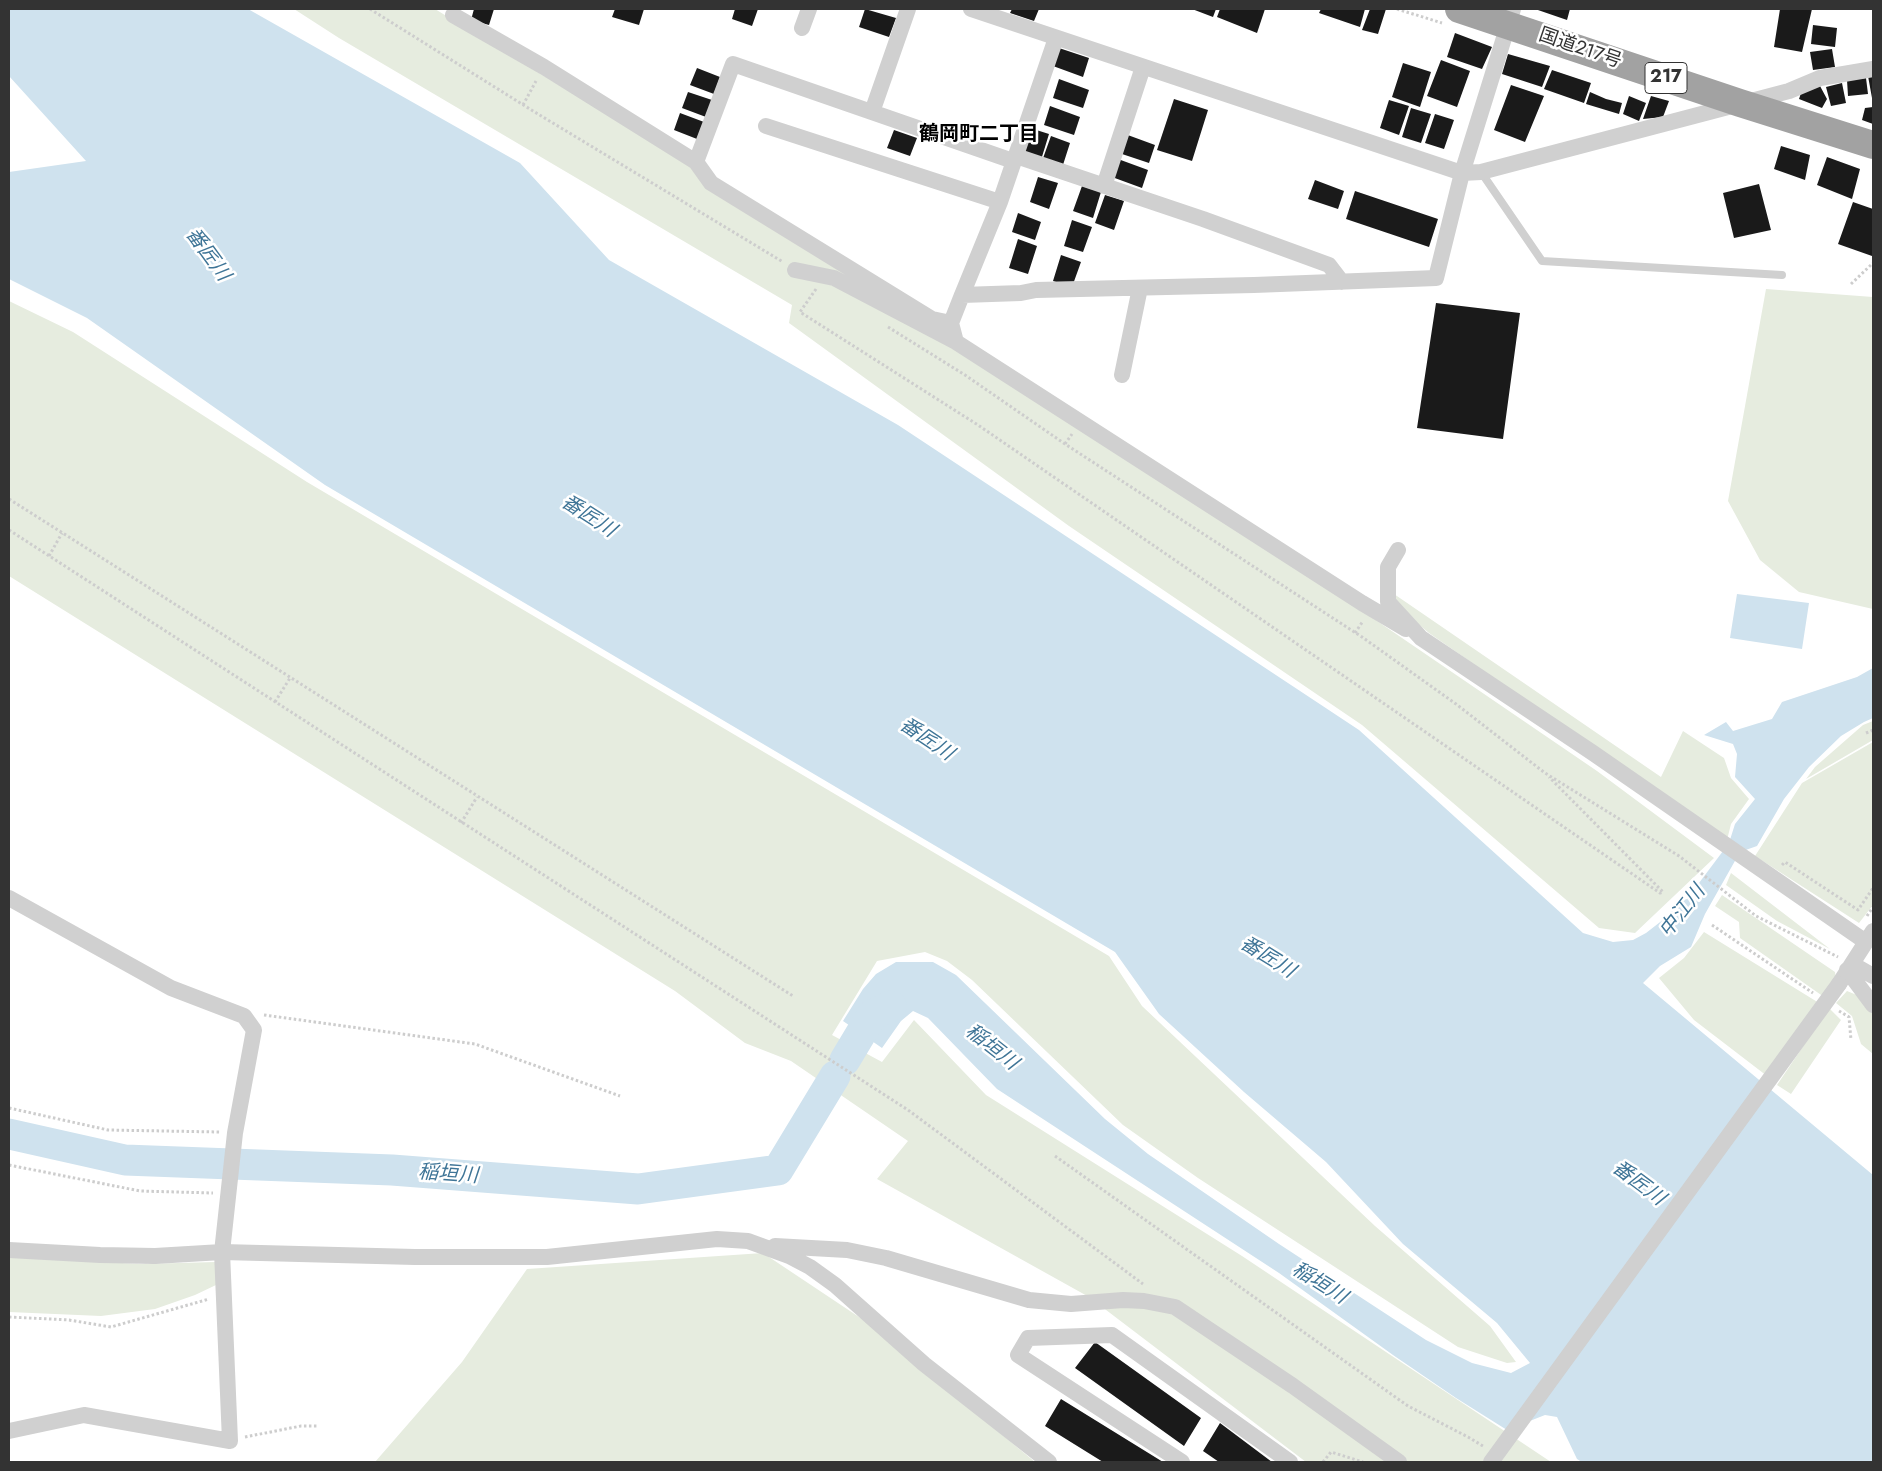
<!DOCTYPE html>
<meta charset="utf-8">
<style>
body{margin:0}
#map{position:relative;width:1882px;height:1471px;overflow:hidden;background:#fff;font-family:Jost,sans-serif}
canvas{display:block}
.frame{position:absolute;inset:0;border:10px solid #333;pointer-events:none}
</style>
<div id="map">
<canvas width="1882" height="1471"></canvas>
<div class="frame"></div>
</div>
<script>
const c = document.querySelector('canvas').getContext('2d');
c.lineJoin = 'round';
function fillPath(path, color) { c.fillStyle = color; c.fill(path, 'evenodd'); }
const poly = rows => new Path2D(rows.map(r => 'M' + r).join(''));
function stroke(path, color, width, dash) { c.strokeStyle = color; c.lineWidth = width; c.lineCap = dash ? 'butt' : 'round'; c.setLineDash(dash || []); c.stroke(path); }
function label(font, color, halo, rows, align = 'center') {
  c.font = font + ' Jost,"Noto Sans JP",sans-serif'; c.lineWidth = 5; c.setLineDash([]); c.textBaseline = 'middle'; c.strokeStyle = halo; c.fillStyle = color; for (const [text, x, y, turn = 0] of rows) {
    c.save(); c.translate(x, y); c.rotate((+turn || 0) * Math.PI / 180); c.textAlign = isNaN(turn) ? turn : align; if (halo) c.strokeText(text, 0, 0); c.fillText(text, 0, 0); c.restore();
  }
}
const green = poly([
 [294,9,435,9,684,162,1361,610,1597,771,1714,858,1635,933,1599,928,1362,725,1069,526,789,323,792,305,339,38],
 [1766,289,1873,297,1873,609,1799,592,1760,560,1728,501],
 [9,301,73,332,307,482,1109,956,1142,1006,1375,1226,1490,1326,1516,1362,1507,1363,1458,1347,1198,1178,1123,1125,972,980,947,961,925,952,877,961,832,1035,882,1062,914,1020,986,1095,1242,1256,1551,1462,1306,1462,1089,1297,877,1179,908,1141,791,1061,745,1043,675,991,9,576],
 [1394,594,1661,777,1683,731,1724,758,1731,778,1749,799,1731,824,1727,840,1429,633,1392,602],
 [1873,721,1873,740,1806,779,1815,767,1863,725],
 [1873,742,1873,905,1859,923,1755,856,1802,783],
 [1731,873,1830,949,1777,921,1726,885],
 [1722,895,1835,972,1836,980,1824,997,1740,938,1739,922,1715,906],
 [1704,932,1819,1003,1767,1076,1694,1020,1659,978,1684,958],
 [1847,991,1864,998,1873,1015,1873,1054,1861,1044,1852,1016,1836,1003],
 [1829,1008,1841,1020,1791,1094,1777,1085],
 [763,1253,862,1319,1035,1462,375,1462,462,1362,527,1269],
 [9,1257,141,1264,216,1262,216,1285,195,1295,155,1309,101,1316,9,1312]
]);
const water = poly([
 [9,9,248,9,520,163,609,260,898,425,1359,730,1583,933,1613,942,1633,940,1646,933,1664,919,1679,901,1687,899,1729,843,1735,824,1755,799,1735,777,1737,754,1733,744,1704,735,1726,722,1733,731,1772,719,1782,702,1857,677,1873,668,1873,718,1864,722,1841,736,1809,767,1784,799,1757,846,1740,852,1705,914,1691,947,1660,966,1643,983,1873,1175,1873,1462,1582,1462,1577,1459,1557,1417,1545,1415,1507,1430,1456,1398,1393,1355,1279,1273,997,1089,928,1018,913,1011,901,1021,882,1048,843,1021,863,989,876,974,896,962,933,962,956,975,1105,1119,1148,1154,1279,1244,1426,1340,1472,1363,1511,1373,1530,1363,1497,1323,1403,1244,1326,1162,1244,1092,1159,1014,1115,952,325,485,87,318,9,279,9,172,86,161,9,76],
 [1737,594,1809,603,1802,649,1730,638]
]);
const river = poly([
 [845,1060,872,1015,891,1006],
 [9,1134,125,1160,392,1170,638,1189,778,1170,835,1076]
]);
const building = poly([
 [474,9,494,9,489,25,471,20],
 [615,9,644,9,639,25,612,17],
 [735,9,758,9,752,26,732,19],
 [865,9,896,18,889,37,859,27],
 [1012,9,1039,9,1034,21,1010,13],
 [1192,9,1216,9,1213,17],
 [1220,9,1265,9,1257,33,1217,17],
 [1321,9,1365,9,1360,27,1319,13],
 [1370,9,1386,9,1378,34,1362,30],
 [1535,9,1570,9,1567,20],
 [1780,9,1812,9,1802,52,1774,47],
 [1813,25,1837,28,1835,47,1811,44],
 [1455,33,1492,47,1482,69,1447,57],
 [1059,48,1089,58,1083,77,1053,66],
 [1832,49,1835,67,1813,70,1810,52],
 [1508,54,1550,66,1542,87,1502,74],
 [1441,60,1470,71,1457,107,1427,96],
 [1403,63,1431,72,1420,107,1392,97],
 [697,68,720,77,714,94,690,85],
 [1552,70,1591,83,1584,103,1544,89],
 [1868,76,1873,76,1873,98,1872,98],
 [1866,78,1868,94,1848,96,1847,80],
 [1059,79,1089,90,1083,108,1053,98],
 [1842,83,1846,103,1831,106,1826,87],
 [1511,85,1544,96,1525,142,1494,130],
 [1820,86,1827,99,1822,108,1799,99,1802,90],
 [688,92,712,100,706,117,682,108],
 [1590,92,1606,99,1622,103,1619,114,1586,104],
 [1629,96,1646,103,1639,121,1623,114],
 [1651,96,1669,101,1663,117,1643,119],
 [1174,99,1208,110,1192,161,1157,150],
 [1389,100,1409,106,1399,135,1380,128],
 [1050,106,1080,117,1074,135,1044,125],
 [1873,107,1873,124,1862,120,1865,108],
 [1411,108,1431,114,1421,143,1402,137],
 [680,113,704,122,697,139,674,130],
 [1435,114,1454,120,1444,149,1425,143],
 [1030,128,1049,134,1041,160,1021,153],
 [894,130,917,138,910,156,887,148],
 [1125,134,1155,145,1149,163,1119,153],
 [1051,136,1070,143,1062,168,1042,161],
 [1781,146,1810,155,1805,180,1774,169],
 [1827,157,1860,169,1852,199,1817,185],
 [1118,159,1148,170,1142,188,1112,177],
 [1038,177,1058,183,1049,209,1030,202],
 [1315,180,1344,191,1338,209,1308,199],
 [1759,184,1771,230,1734,238,1723,193],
 [1082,186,1101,192,1093,218,1073,211],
 [1355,191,1438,219,1429,247,1346,219],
 [1105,195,1124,201,1114,230,1095,223],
 [1853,202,1873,209,1873,255,1872,256,1838,244],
 [1018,213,1041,222,1035,240,1012,232],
 [1072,220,1092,227,1083,252,1064,246],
 [1018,239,1037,246,1028,274,1009,268],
 [1061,255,1081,262,1072,287,1053,281],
 [1436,303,1520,313,1503,439,1417,428],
 [1095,1342,1201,1418,1184,1446,1075,1368],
 [1061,1399,1163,1462,1103,1462,1045,1426],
 [1220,1423,1272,1462,1219,1462,1203,1451]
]);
const path = poly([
 [370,9,533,111,783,262],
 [1397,9,1442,23],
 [523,105,536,81],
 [1851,284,1873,263],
 [816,289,800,312,978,425,1660,893,1663,892,1549,777],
 [888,327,965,375,1065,444,1362,637,1456,704,1545,773,1679,856,1756,916,1838,957],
 [1065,444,1072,434],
 [9,499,793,996],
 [9,530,908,1110,1143,1284],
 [49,556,62,533],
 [1355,633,1363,621],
 [275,702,290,678],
 [1866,733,1873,730],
 [461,823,477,797],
 [1782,865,1785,862,1858,910,1873,888],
 [1867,916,1873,907],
 [1712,925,1813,993],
 [1839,1011,1849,1017,1851,1040],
 [264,1015,475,1044,620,1096],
 [9,1108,108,1130,220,1132],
 [1055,1156,1408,1406,1468,1437,1483,1446],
 [9,1165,140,1191,213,1193],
 [9,1317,69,1320,111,1327,209,1299],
 [245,1437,301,1426,317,1426],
 [1323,1462,1331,1452,1363,1462]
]);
const service = poly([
 [1481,172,1542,261,1782,275]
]);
const minor = poly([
 [971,9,1462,173,1481,172,1789,91,1820,78,1873,69],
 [453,15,544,67,696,162,711,183,932,319,951,323],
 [802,28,809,9],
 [1056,38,1000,202,962,295,1021,293,1036,290,1254,285,1436,278,1462,173,1513,9],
 [872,112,908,9],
 [766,126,1000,202],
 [1016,156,1203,219,1329,265,1342,282],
 [696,162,733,64,1013,161],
 [1104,186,1143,67],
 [795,270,834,278,956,342],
 [962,295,951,323,956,342,1362,603,1406,629],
 [1122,375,1140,288],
 [1398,550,1388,567,1388,602,1421,638,1593,753,1866,942],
 [9,898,171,988,244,1016,254,1030,235,1133,222,1252,230,1441,84,1415,9,1431],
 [1852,964,1873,976],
 [1847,970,1873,1005],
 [1839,984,1873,931],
 [775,1246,847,1250,886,1258,1029,1300,1071,1304,1123,1300,1144,1301,1175,1307,1293,1386,1399,1462],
 [9,1250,100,1255,155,1256,222,1252,415,1257,547,1257,717,1239,748,1241,789,1256,810,1267,835,1285,924,1364,1049,1462],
 [1182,1462,1018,1355,1028,1338,1112,1335,1290,1462]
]);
const trunk = poly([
 [1459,9,1740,103,1873,145]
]);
const minorBridge = poly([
 [1491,1462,1839,984]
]);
const shields = [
 [1666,78,42]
];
const shieldNames = [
 ["217",1666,78]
];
const streetNames = [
 ["国道217号",1580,49,19]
];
const neighbourhoodNames = [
 ["鶴岡町二丁目",979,135]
];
const waterNames = [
 ["番匠川",207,255,54],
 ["番匠川",588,517,33],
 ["番匠川",926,740,34],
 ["中江川",1683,912,-52],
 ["番匠川",1267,958,32],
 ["稲垣川",991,1048,38],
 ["稲垣川",448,1175,4],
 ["番匠川",1638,1184,37],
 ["稲垣川",1319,1284,32]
];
fillPath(green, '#e6ecdf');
fillPath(water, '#cfe2ee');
stroke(river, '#cfe2ee', 31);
fillPath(building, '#1a1a1a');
stroke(path, '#cdcdcd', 3, [2.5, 2.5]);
stroke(service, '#d0d0d0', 8);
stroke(minor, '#d0d0d0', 16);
stroke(trunk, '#a2a2a2', 28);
stroke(minorBridge, '#d0d0d0', 16);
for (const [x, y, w] of shields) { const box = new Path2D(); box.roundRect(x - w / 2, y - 15.5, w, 31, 4); c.fillStyle = '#fff'; c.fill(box); stroke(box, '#333', 1); }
label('bold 18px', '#333', null, shieldNames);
label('19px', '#333', '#fff', streetNames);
label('bold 20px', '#000', '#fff', neighbourhoodNames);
label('italic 20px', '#3f7597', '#fff', waterNames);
</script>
